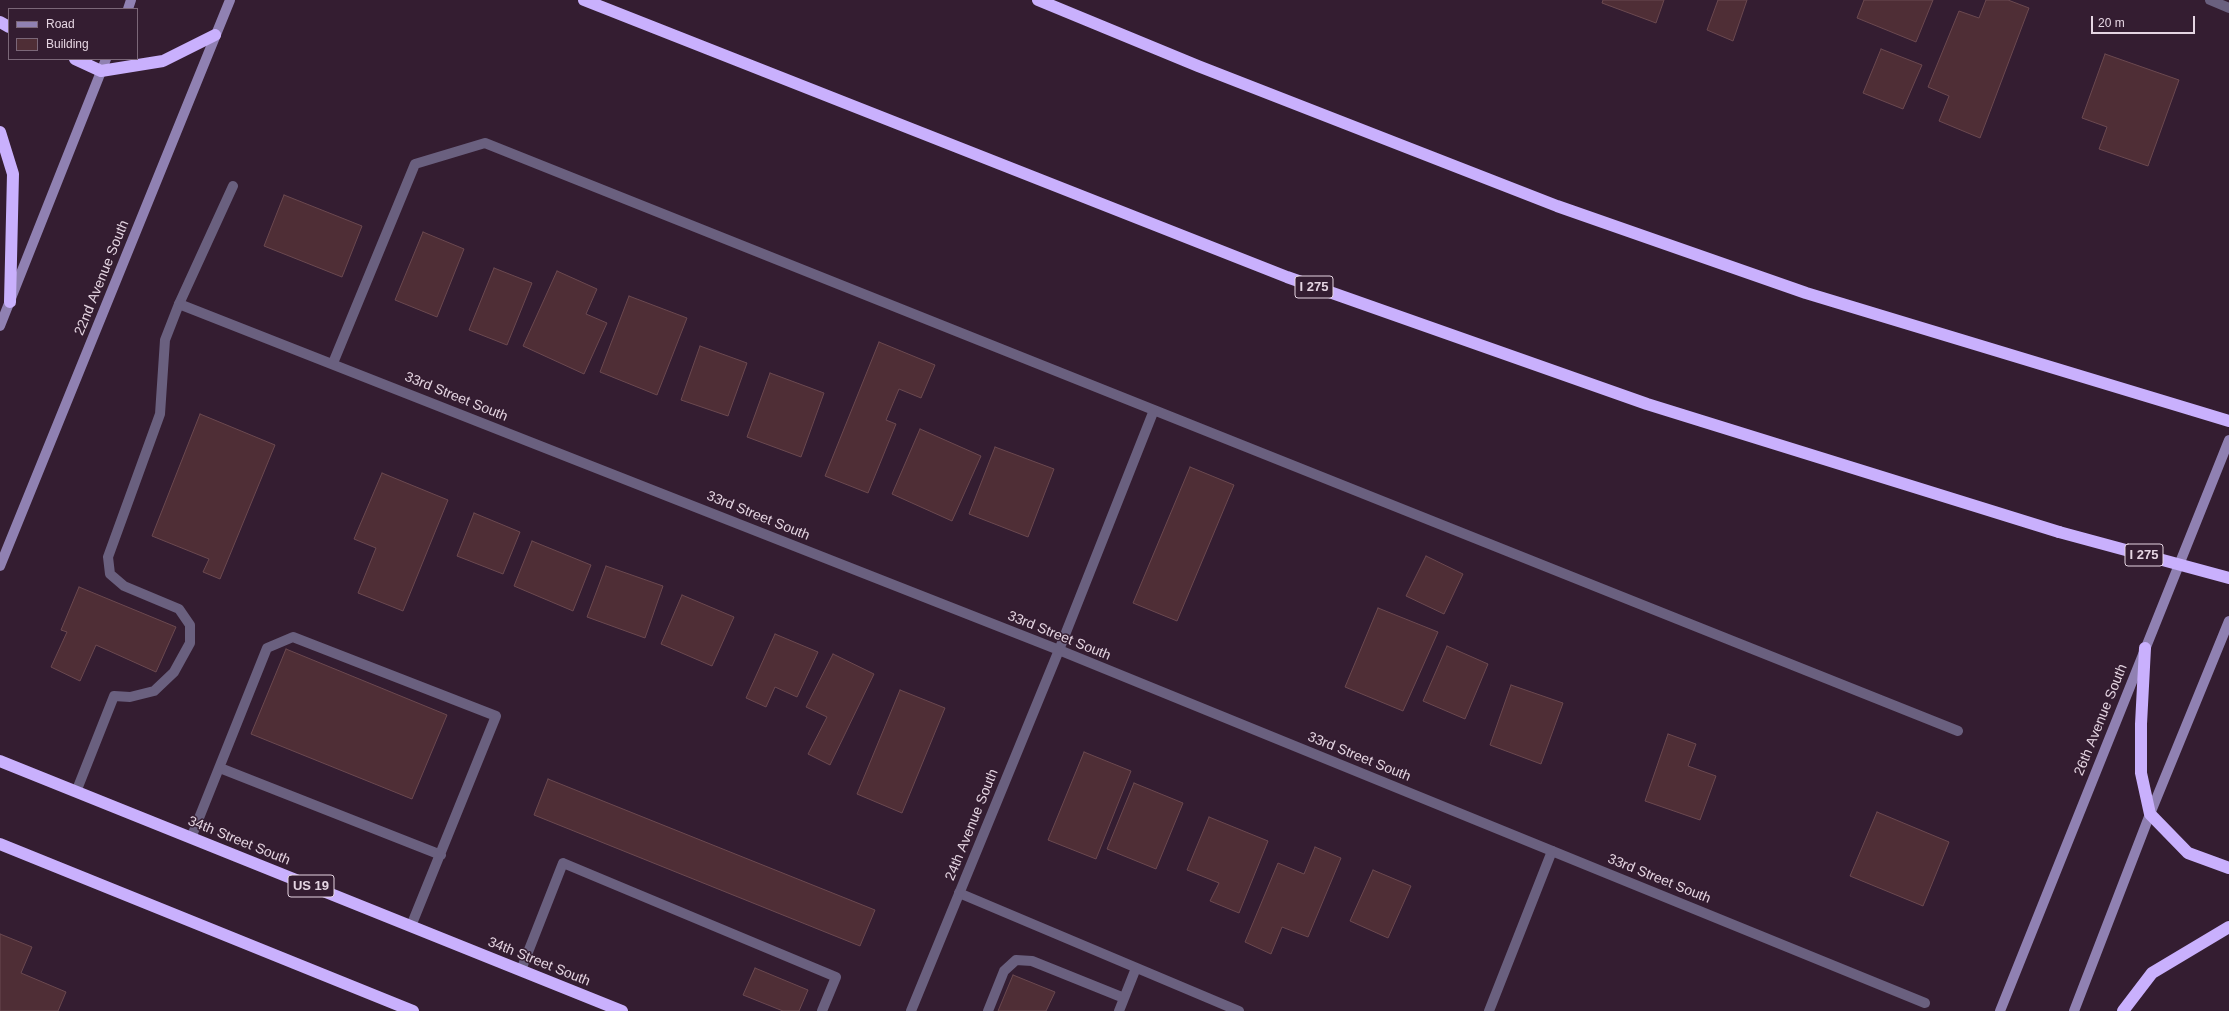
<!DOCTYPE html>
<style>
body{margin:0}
#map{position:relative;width:2229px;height:1011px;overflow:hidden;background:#341d31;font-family:Arial,sans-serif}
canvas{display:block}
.legend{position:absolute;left:8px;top:8px;width:130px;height:52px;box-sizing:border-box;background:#341d31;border:1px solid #7b6778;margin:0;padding:5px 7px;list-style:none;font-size:12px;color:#e5d5e2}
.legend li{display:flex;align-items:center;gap:8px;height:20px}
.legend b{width:20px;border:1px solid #7b6778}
.scale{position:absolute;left:2091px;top:16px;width:104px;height:18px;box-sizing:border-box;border:2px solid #e5d5e2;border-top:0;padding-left:5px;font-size:12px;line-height:14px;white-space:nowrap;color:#e5d5e2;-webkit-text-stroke:3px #341d31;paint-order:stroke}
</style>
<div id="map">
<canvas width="2229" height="1011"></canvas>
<ul class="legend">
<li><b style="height:5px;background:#9081b2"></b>Road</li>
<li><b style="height:11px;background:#4f2e36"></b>Building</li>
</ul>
<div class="scale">20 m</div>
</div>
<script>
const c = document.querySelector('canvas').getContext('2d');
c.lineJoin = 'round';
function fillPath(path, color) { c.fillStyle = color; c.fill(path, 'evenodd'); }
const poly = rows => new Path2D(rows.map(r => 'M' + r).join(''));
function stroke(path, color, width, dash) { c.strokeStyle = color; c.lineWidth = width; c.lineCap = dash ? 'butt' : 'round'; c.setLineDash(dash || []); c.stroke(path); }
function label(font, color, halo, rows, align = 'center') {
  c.font = font + ' Arial,sans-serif'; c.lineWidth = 3; c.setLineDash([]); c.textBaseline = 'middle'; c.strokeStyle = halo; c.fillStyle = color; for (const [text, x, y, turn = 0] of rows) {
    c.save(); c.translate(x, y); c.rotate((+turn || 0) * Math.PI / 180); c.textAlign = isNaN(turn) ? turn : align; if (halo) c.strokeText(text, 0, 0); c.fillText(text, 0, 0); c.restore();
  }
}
const building = poly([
 [1603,0,1664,0,1656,23,1602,3,1603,0],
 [1718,0,1747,0,1733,41,1707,30,1718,0],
 [1864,0,1933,0,1916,42,1857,18,1864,0],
 [1986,0,2008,0,2029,8,1980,138,1939,121,1949,96,1928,87,1959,11,1979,18,1986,0],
 [1881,49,1922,65,1903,109,1863,93,1881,49],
 [2105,54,2179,80,2148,166,2099,149,2107,127,2082,118,2105,54],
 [284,195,362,226,342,277,264,246,284,195],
 [423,232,464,249,437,317,395,300,423,232],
 [494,268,532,283,507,345,469,330,494,268],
 [557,271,597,289,586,314,607,323,584,374,523,346,557,271],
 [629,296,687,318,657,395,600,372,629,296],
 [879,342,935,365,921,398,899,389,886,420,896,424,868,493,825,476,879,342],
 [700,346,747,363,728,416,681,400,700,346],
 [770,373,824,393,801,457,747,437,770,373],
 [200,414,275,445,220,579,203,572,209,559,152,536,200,414],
 [920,429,981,456,952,521,892,494,920,429],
 [995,447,1054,469,1028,537,969,514,995,447],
 [1190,467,1234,485,1177,621,1133,603,1190,467],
 [382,473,448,500,403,611,358,593,376,548,354,539,382,473],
 [474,513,520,532,503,574,457,556,474,513],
 [532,541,591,565,573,611,514,586,532,541],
 [1426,556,1463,574,1444,614,1406,596,1426,556],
 [606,566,663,586,645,638,587,617,606,566],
 [79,587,176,627,156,672,96,645,80,681,51,667,67,632,61,630,79,587],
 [682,595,734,617,712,666,661,644,682,595],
 [1378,608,1438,632,1403,711,1345,687,1378,608],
 [775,634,818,652,797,697,775,687,766,707,746,698,775,634],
 [1447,646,1488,664,1465,719,1423,701,1447,646],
 [286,649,447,715,412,799,251,734,286,649],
 [833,654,874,674,830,765,808,754,827,717,806,707,833,654],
 [1511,685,1563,703,1541,764,1490,745,1511,685],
 [900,690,945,708,902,813,857,794,900,690],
 [1668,734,1696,744,1688,766,1716,776,1700,820,1645,801,1668,734],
 [1084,752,1131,771,1096,859,1048,840,1084,752],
 [548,779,875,910,860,946,534,815,548,779],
 [1134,783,1183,803,1156,869,1107,849,1134,783],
 [1877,812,1949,842,1923,906,1850,876,1877,812],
 [1209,817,1268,841,1239,913,1210,901,1219,883,1187,870,1209,817],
 [1315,847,1341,858,1308,937,1282,927,1271,954,1245,942,1278,863,1304,874,1315,847],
 [1373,870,1411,886,1388,938,1350,921,1373,870],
 [0,934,32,947,21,973,66,992,58,1011,0,1011,0,934],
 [755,968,808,990,799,1011,783,1011,743,995,755,968],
 [1013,975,1055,992,1046,1011,998,1011,1013,975]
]);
const lane = poly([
 [333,363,415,164,485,143,1958,731],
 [1059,650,1154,410],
 [220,768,441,855],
 [76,792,114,696,130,697,154,691,174,672,190,643,190,625,179,609,124,586,110,574,108,557,160,414,165,340,179,304,233,186],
 [191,838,267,648,293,637,496,716,411,926],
 [959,893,1239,1011],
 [521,970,563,863,836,977,822,1011],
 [988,1011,1004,971,1016,960,1032,961,1124,998],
 [1119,1011,1136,968],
 [1489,1011,1552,851]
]);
const street = poly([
 [2210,0,2229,8],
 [179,304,1059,650,1925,1003],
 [911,1011,1059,650]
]);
const secondary = poly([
 [128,9,131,0],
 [0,326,106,59],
 [0,566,230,0],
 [2000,1011,2229,440],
 [2074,1011,2150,814,2229,621]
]);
const highway = poly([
 [584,0,1287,277,1647,404,2059,532],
 [1038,0,1198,66,1557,206,1806,293,2229,421],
 [0,22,9,27],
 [75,59,101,71,163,61,215,35],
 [0,132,13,174,10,302],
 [2145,648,2141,724,2141,773,2150,814,2188,853,2229,868],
 [0,761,622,1011],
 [0,844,413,1011],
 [2123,1011,2152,973,2229,927]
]);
const highwayBridge = poly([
 [2059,532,2229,578]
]);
const shields = [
 [1314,287,38],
 [2144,555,38],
 [311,886,46]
];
const shieldNames = [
 ["I 275",1314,287],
 ["I 275",2144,555],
 ["US 19",311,886]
];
const streetNames = [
 ["22nd Avenue South",102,278,-68],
 ["33rd Street South",456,397,22],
 ["33rd Street South",758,516,22],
 ["33rd Street South",1059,636,22],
 ["26th Avenue South",2101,720,-68],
 ["33rd Street South",1359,757,22],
 ["24th Avenue South",972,825,-68],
 ["34th Street South",239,841,22],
 ["33rd Street South",1659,879,22],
 ["34th Street South",539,962,22]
];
fillPath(building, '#4f2e36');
stroke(building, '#6b4950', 1);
stroke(lane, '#6a607f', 10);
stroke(street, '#6a607f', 10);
stroke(secondary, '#9081b2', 10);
stroke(highway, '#c9b0fd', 12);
stroke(highwayBridge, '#c9b0fd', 12);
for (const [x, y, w] of shields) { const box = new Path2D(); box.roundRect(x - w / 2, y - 11, w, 22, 3); c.fillStyle = '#341d31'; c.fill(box); stroke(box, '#e5d5e2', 1); }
label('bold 13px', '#e5d5e2', null, shieldNames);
label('14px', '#e5d5e2', '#341d31', streetNames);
</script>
